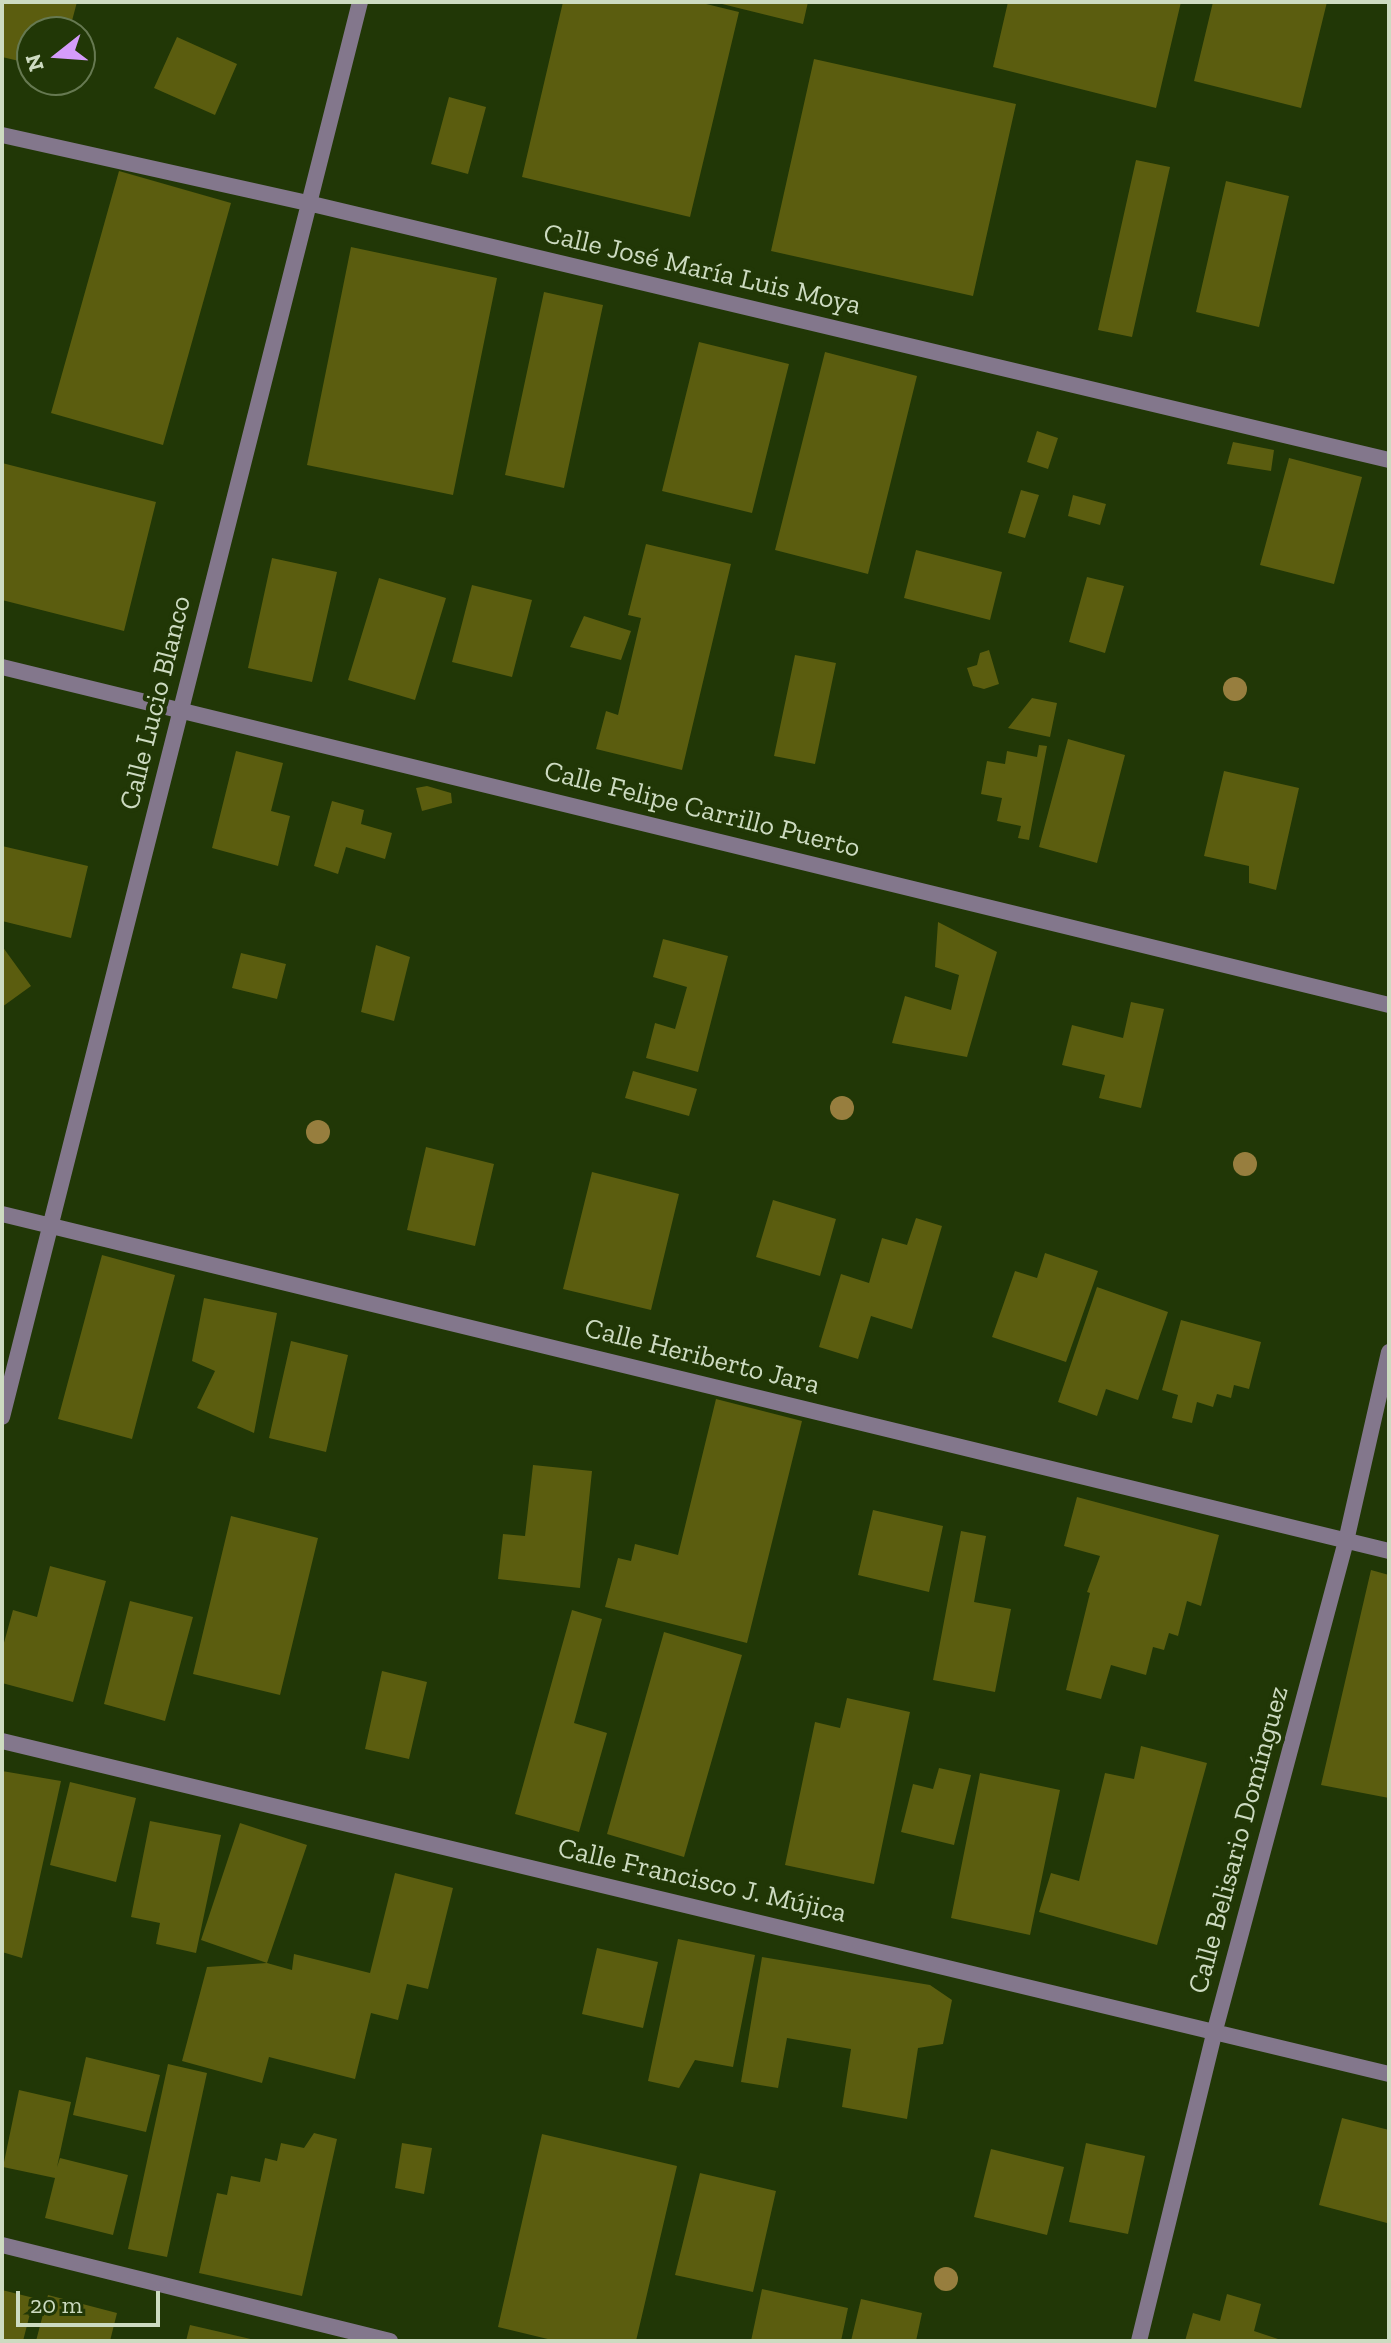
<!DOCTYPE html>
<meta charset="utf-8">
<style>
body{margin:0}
#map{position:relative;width:1391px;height:2343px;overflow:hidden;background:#213706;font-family:"Zilla Slab",serif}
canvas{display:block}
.frame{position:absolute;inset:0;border:4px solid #cddbc1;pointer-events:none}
.north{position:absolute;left:16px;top:16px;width:80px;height:80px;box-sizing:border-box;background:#213706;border:2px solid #667951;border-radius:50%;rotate:253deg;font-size:22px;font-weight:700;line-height:32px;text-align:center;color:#cddbc1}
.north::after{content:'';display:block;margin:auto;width:28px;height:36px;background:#d59cfb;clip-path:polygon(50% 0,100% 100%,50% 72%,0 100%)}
.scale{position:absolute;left:16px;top:2291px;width:144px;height:36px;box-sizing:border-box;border:4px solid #cddbc1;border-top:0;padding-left:10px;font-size:24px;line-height:28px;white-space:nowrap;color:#cddbc1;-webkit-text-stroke:6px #213706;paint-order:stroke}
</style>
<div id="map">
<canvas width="1391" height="2343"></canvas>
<div class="frame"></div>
<div class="north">N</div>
<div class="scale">20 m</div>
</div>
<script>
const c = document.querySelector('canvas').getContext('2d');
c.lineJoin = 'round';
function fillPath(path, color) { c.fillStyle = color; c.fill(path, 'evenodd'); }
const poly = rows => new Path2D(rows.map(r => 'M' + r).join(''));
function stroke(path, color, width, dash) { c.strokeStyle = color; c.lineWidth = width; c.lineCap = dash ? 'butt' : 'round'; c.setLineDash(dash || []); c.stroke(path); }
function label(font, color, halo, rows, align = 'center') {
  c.font = font + ' "Zilla Slab",serif'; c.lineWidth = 8; c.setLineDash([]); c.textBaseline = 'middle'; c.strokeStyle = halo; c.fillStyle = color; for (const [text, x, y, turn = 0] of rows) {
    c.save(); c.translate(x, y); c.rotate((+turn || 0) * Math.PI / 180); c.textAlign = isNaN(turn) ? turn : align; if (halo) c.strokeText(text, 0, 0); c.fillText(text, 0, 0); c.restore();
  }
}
const building = poly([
 [2,2,77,2,69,32,32,32,32,64,2,57],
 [563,2,698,2,739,12,690,217,522,177],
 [714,2,808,2,803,24],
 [1008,2,1181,2,1156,108,993,67],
 [1213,2,1327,2,1301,108,1194,81],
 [177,37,237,64,215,115,154,88],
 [814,59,1016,104,973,296,771,251],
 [449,97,486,107,468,174,431,164],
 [1136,160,1170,167,1132,337,1098,330],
 [119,171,231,203,163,445,51,413],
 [1226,181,1289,196,1259,327,1196,312],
 [351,247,497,278,453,495,307,465],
 [544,292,603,305,564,488,505,475],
 [699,342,789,364,752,513,662,491],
 [825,352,917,376,868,574,775,550],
 [1037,431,1058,438,1048,469,1027,462],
 [1233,442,1274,450,1271,471,1227,464],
 [1289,458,1362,477,1334,584,1260,565],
 [2,463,156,502,124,631,2,600],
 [1021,490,1039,495,1025,538,1008,533],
 [1073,495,1106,504,1100,525,1068,516],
 [646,544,731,564,682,770,596,749,606,711,618,715,641,618,628,615],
 [916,550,1002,572,990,620,904,598],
 [272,558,337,572,312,682,248,668],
 [1087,577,1124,586,1105,653,1069,642],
 [379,578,446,598,415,700,348,680],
 [472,585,532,600,512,677,452,662],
 [584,616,631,631,621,660,570,647],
 [989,650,999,684,984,689,973,686,967,668,977,665,980,653],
 [795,655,836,663,815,764,774,756],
 [1032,698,1057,703,1050,737,1008,728],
 [1068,739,1125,755,1097,863,1039,847],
 [1039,745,1047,746,1029,840,1018,838,1021,826,997,821,1002,798,981,794,987,761,1005,764,1007,751,1037,757],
 [236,751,283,763,271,811,290,816,278,866,212,848],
 [1224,771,1299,788,1276,890,1249,883,1249,866,1204,856],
 [427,786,451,793,452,803,422,811,416,788],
 [332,801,364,810,361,824,392,833,385,859,346,847,338,874,314,866],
 [2,846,88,866,71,938,2,921],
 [938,922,997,952,967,1057,892,1043,905,996,951,1010,959,975,935,967],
 [663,939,728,956,698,1072,646,1058,655,1023,675,1029,687,987,653,977],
 [376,945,410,957,394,1021,361,1012],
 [2,946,31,986,2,1007],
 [241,953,286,964,277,999,232,988],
 [1131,1002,1164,1009,1141,1108,1099,1098,1105,1075,1062,1065,1072,1025,1123,1038],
 [633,1071,697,1089,689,1116,625,1098],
 [426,1147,494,1164,475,1246,407,1230],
 [592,1172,679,1194,651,1310,563,1289],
 [773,1200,836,1219,820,1276,756,1257],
 [916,1218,942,1226,912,1329,871,1316,858,1359,819,1347,841,1274,869,1283,882,1238,907,1245],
 [1045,1253,1098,1271,1066,1362,992,1337,1015,1271,1037,1278],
 [102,1255,175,1275,132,1439,58,1419],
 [1097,1287,1168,1312,1138,1400,1106,1389,1097,1416,1058,1402],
 [204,1298,277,1313,254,1433,197,1408,215,1371,192,1361],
 [1181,1320,1261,1342,1249,1389,1234,1385,1231,1398,1217,1394,1213,1407,1197,1402,1192,1423,1172,1418,1178,1395,1162,1390],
 [291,1341,348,1355,326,1452,269,1438],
 [716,1399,802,1421,747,1643,605,1607,618,1558,631,1561,635,1544,678,1555],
 [533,1465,592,1471,580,1588,498,1579,503,1534,525,1536],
 [1077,1497,1219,1535,1201,1606,1187,1601,1178,1636,1169,1633,1164,1650,1153,1647,1146,1675,1111,1665,1101,1699,1066,1690,1090,1593,1087,1592,1100,1556,1064,1546],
 [873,1510,943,1526,929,1592,858,1575],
 [231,1516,318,1538,280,1695,193,1674],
 [961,1531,986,1536,974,1602,1011,1609,995,1692,933,1680],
 [50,1566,106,1581,73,1702,2,1683,2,1650,13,1610,37,1617],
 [1371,1570,1389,1575,1389,1798,1321,1785],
 [130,1601,193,1617,165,1721,104,1704],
 [572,1610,602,1619,574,1723,607,1733,579,1832,515,1814],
 [664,1632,742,1655,684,1857,607,1834],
 [382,1671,427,1682,409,1759,365,1749],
 [847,1698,910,1712,874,1884,785,1865,815,1722,840,1728],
 [1141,1746,1207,1763,1157,1945,1039,1912,1051,1873,1079,1881,1105,1773,1134,1779],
 [939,1768,971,1775,954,1845,901,1832,913,1784,933,1789],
 [2,1771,61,1781,22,1958,2,1952],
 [980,1773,1060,1790,1030,1935,951,1918],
 [70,1782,136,1798,116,1882,50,1865],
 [150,1821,221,1835,196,1953,156,1944,160,1923,131,1917],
 [240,1823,307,1845,267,1963,201,1940],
 [395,1873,453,1888,428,1989,407,1984,398,2020,371,2013,355,2079,269,2057,262,2083,182,2061,207,1967,267,1963,292,1970,294,1954,370,1973],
 [678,1939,755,1955,733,2067,695,2060,679,2088,648,2081],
 [597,1948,658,1962,643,2028,582,2014],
 [762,1957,930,1985,952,2000,943,2044,918,2048,907,2119,842,2107,851,2049,787,2038,778,2088,741,2082],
 [86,2057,160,2075,146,2132,73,2115],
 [168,2064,207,2073,167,2257,128,2249],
 [19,2090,71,2102,57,2167,60,2158,128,2175,113,2235,45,2218,55,2178,3,2167],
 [1342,2118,1389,2130,1387,2223,1319,2205],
 [314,2133,337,2139,302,2296,199,2273,217,2193,227,2195,231,2176,260,2182,265,2158,277,2161,281,2143,304,2148],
 [542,2134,677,2166,636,2341,556,2341,498,2327],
 [402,2143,432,2148,424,2194,395,2188],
 [1086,2143,1145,2156,1128,2234,1069,2222],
 [991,2149,1064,2167,1047,2235,974,2217],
 [700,2173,776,2191,753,2292,675,2275],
 [762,2289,848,2308,841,2341,751,2341],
 [2,2290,34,2298,23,2341,2,2341],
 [1227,2294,1261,2304,1254,2331,1284,2341,1185,2341,1193,2313,1220,2321],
 [48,2295,117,2313,110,2341,36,2341],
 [861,2299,922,2313,916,2341,851,2341],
 [190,2325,255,2340,255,2341,186,2341]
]);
const street = poly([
 [2,135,312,204,1389,460],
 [2,667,1389,1005],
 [2,1214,1389,1551],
 [2,1417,360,2],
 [2,1741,1389,2074],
 [2,2245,390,2341],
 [1139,2341,1215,2030,1346,1541,1389,1352]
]);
const trees = [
 [1235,689],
 [842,1108],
 [318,1132],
 [1245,1164],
 [946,2279]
];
const streetNames = [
 ["Calle José María Luis Moya",702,270,13],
 ["Calle Lucio Blanco",156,703,-76],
 ["Calle Felipe Carrillo Puerto",702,810,14],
 ["Calle Heriberto Jara",702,1357,14],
 ["Calle Belisario Domínguez",1239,1840,-75],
 ["Calle Francisco J. Mújica",702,1881,13]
];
fillPath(building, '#5b5d0f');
stroke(street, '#83778c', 16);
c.fillStyle = '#977e3e';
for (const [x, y] of trees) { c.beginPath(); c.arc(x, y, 12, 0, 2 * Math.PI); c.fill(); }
label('28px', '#cddbc1', '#213706', streetNames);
</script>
